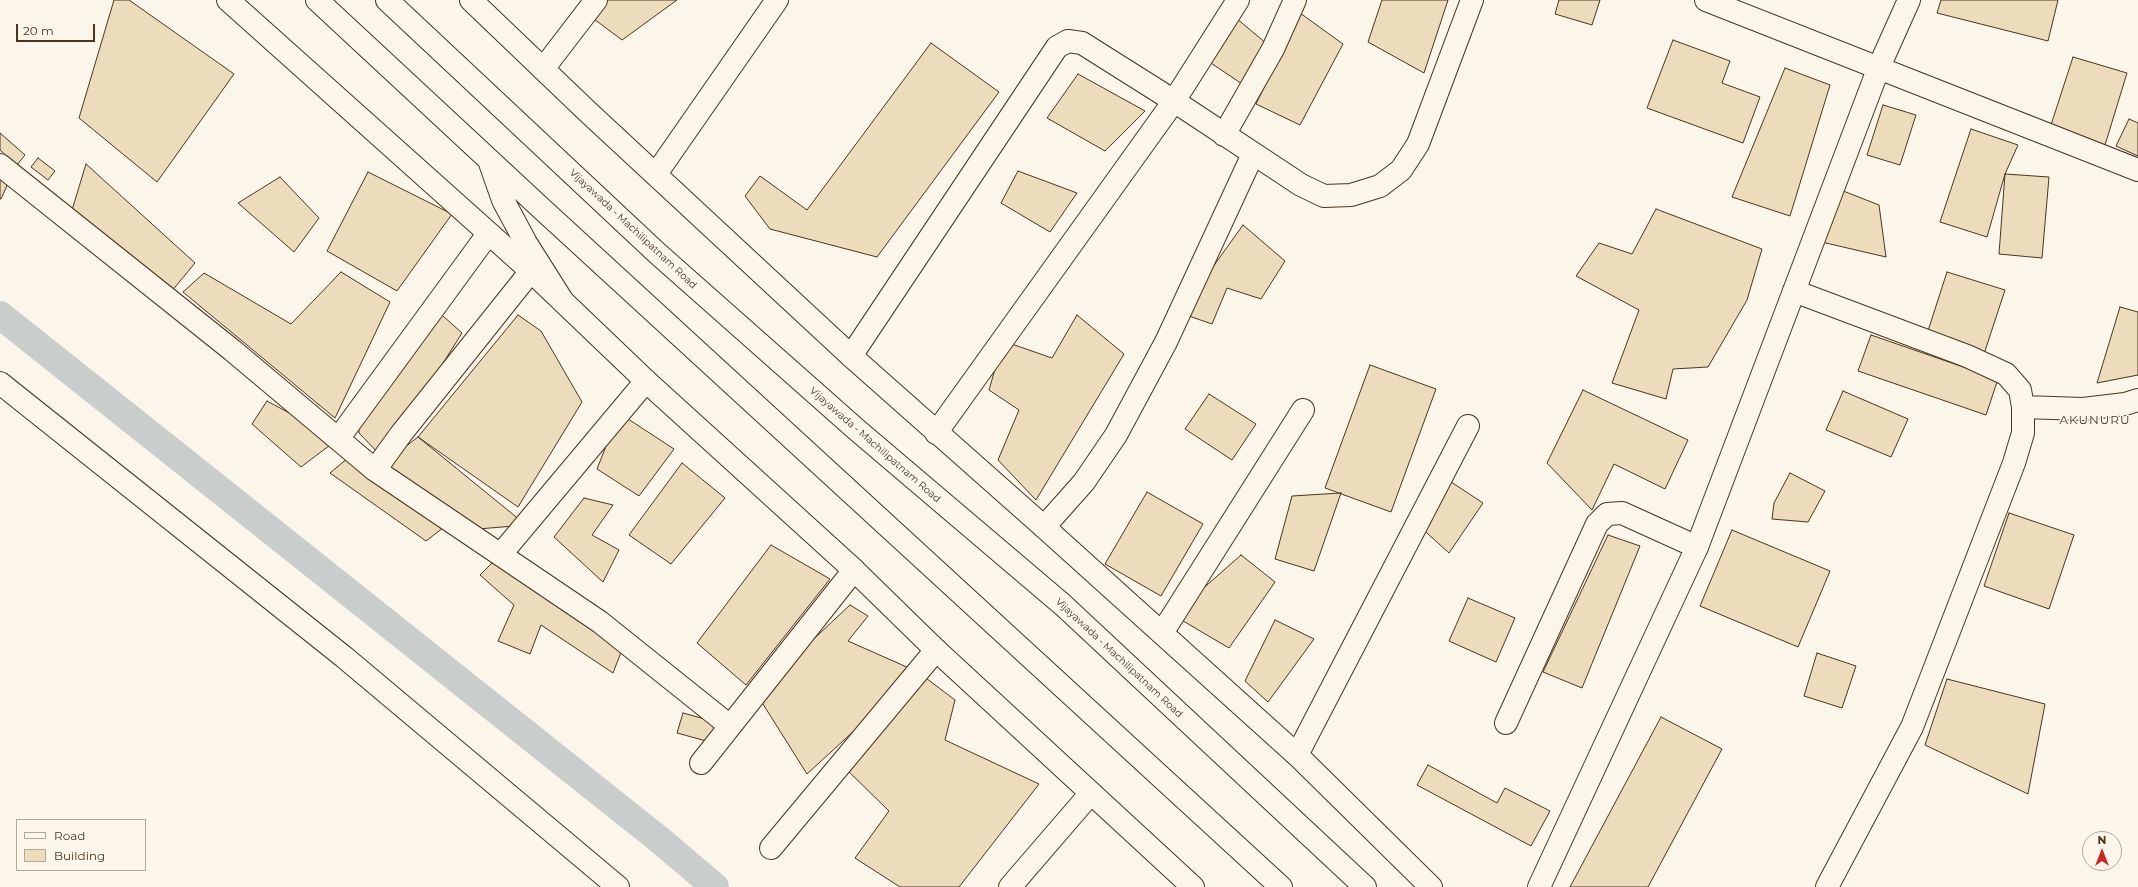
<!DOCTYPE html>
<style>
body{margin:0}
#map{position:relative;width:2138px;height:887px;overflow:hidden;background:#fbf6e9;font-family:Montserrat,sans-serif}
canvas{display:block}
.legend{position:absolute;left:16px;top:819px;width:130px;height:52px;box-sizing:border-box;background:#fbf6e9;border:1px solid #b4a999;margin:0;padding:5px 7px;list-style:none;font-size:12px;color:#4a3520}
.legend li{display:flex;align-items:center;gap:8px;height:20px}
.legend b{width:20px;border:1px solid #b4a999}
.north{position:absolute;left:2082px;top:831px;width:40px;height:40px;box-sizing:border-box;background:#fbf6e9;border:1px solid #b4a999;border-radius:50%;rotate:0deg;font-size:11px;font-weight:700;line-height:16px;text-align:center;color:#4a3520}
.north::after{content:'';display:block;margin:auto;width:14px;height:18px;background:#c62828;clip-path:polygon(50% 0,100% 100%,50% 72%,0 100%)}
.scale{position:absolute;left:16px;top:24px;width:79px;height:18px;box-sizing:border-box;border:2px solid #4a3520;border-top:0;padding-left:5px;font-size:12px;line-height:14px;white-space:nowrap;color:#4a3520;-webkit-text-stroke:3px #fbf6e9;paint-order:stroke}
</style>
<div id="map">
<canvas width="2138" height="887"></canvas>
<ul class="legend">
<li><b style="height:5px;background:#fbf6e9"></b>Road</li>
<li><b style="height:11px;background:#ecdcbc"></b>Building</li>
</ul>
<div class="north">N</div>
<div class="scale">20 m</div>
</div>
<script>
const c = document.querySelector('canvas').getContext('2d');
c.lineJoin = 'round';
const poly = rows => new Path2D(rows.map(r => 'M' + r).join(''));
function stroke(path, color, width, dash) { c.strokeStyle = color; c.lineWidth = width; c.lineCap = dash ? 'butt' : 'round'; c.setLineDash(dash || []); c.stroke(path); }
function fillPath(path, color) { c.fillStyle = color; c.fill(path, 'evenodd'); }
function label(font, color, halo, rows, align = 'center') {
  c.font = font + ' Montserrat,sans-serif'; c.lineWidth = 3; c.setLineDash([]); c.textBaseline = 'middle'; c.strokeStyle = halo; c.fillStyle = color; for (const [text, x, y, turn = 0] of rows) {
    c.save(); c.translate(x, y); c.rotate((+turn || 0) * Math.PI / 180); c.textAlign = isNaN(turn) ? turn : align; if (halo) c.strokeText(text, 0, 0); c.fillText(text, 0, 0); c.restore();
  }
}
const canal = poly([
 [0,315,661,841,715,887]
]);
const building = poly([
 [114,0,129,0,234,74,157,182,79,118,114,0],
 [596,0,677,0,622,40,586,13,596,0],
 [1382,0,1448,0,1424,73,1368,42,1382,0],
 [1559,0,1600,0,1592,25,1555,14,1559,0],
 [1941,0,2058,0,2048,41,1937,13,1941,0],
 [1230,13,1273,49,1251,90,1202,57,1230,13],
 [1300,13,1343,44,1300,125,1256,104,1300,13],
 [1673,40,1730,61,1722,83,1760,97,1743,143,1647,108,1673,40],
 [931,43,999,92,877,257,770,229,745,196,760,176,807,210,931,43],
 [2073,57,2127,73,2105,145,2050,128,2073,57],
 [1785,68,1830,85,1790,216,1732,197,1785,68],
 [1078,74,1145,111,1105,151,1047,118,1078,74],
 [1883,105,1916,115,1900,165,1867,155,1883,105],
 [2129,119,2138,123,2138,156,2116,146,2129,119],
 [1971,129,2018,145,2005,174,1987,237,1940,222,1971,129],
 [0,133,25,155,17,165,0,150,0,133],
 [38,158,55,171,48,180,31,167,38,158],
 [86,164,195,263,166,298,69,220,86,164],
 [1018,171,1077,193,1050,232,1001,203,1018,171],
 [368,172,452,214,397,291,327,251,368,172],
 [2005,174,2049,177,2042,258,1999,254,2005,174],
 [0,177,9,181,1,199,0,199,0,177],
 [280,177,319,218,294,252,238,203,280,177],
 [1833,187,1879,205,1886,257,1813,240,1833,187],
 [1656,209,1762,249,1747,300,1708,367,1673,369,1666,399,1612,383,1639,310,1576,276,1599,243,1632,254,1656,209],
 [1243,225,1285,261,1261,299,1227,288,1212,324,1180,313,1243,225],
 [341,272,390,302,335,418,183,292,204,273,291,324,341,272],
 [1947,272,2005,290,1984,354,1926,337,1947,272],
 [2120,307,2138,312,2138,375,2097,383,2120,307],
 [434,308,462,333,383,458,359,433,358,411,434,308],
 [518,315,541,331,582,402,518,507,418,437,518,315],
 [1077,315,1124,354,1036,500,998,460,1019,410,989,390,1003,341,1052,358,1077,315],
 [1871,335,1998,379,1986,415,1858,371,1871,335],
 [1370,365,1436,389,1391,512,1325,488,1370,365],
 [1583,390,1688,440,1665,489,1614,464,1592,510,1547,463,1583,390],
 [1843,391,1908,419,1891,457,1826,430,1843,391],
 [1209,394,1256,424,1232,460,1185,429,1209,394],
 [267,401,338,439,301,467,252,424,267,401],
 [619,413,674,449,639,496,597,469,619,413],
 [418,437,526,525,466,530,375,470,418,437],
 [354,453,452,521,426,541,330,473,354,453],
 [682,463,725,498,671,564,629,535,682,463],
 [1790,473,1825,491,1808,522,1772,519,1774,503,1790,473],
 [1442,476,1483,503,1449,553,1417,524,1442,476],
 [1147,492,1203,524,1161,596,1105,564,1147,492],
 [1341,493,1314,571,1275,559,1292,496,1341,493],
 [584,498,613,505,592,535,619,550,603,582,554,537,584,498],
 [2009,513,2074,535,2049,609,1984,586,2009,513],
 [1732,530,1830,571,1798,647,1700,606,1732,530],
 [1608,535,1640,546,1582,688,1543,672,1608,535],
 [771,545,830,579,746,685,697,643,771,545],
 [501,554,625,642,613,673,541,625,530,654,498,641,514,605,480,575,501,554],
 [1241,555,1275,582,1229,648,1173,615,1241,555],
 [1468,598,1515,618,1496,662,1449,641,1468,598],
 [850,605,868,616,848,641,918,672,807,774,756,693,850,605],
 [1275,620,1314,639,1268,702,1245,681,1275,620],
 [1817,653,1856,666,1842,708,1804,696,1817,653],
 [918,672,955,700,945,740,1039,784,959,887,900,887,855,858,889,811,841,764,918,672],
 [1947,679,2045,704,2028,794,1925,745,1947,679],
 [683,713,730,726,717,744,677,733,683,713],
 [1661,717,1722,749,1648,887,1570,887,1661,717],
 [1428,765,1497,803,1505,788,1550,811,1531,846,1417,785,1428,765]
]);
const minor = poly([
 [1706,0,2138,170],
 [543,69,596,0],
 [1224,135,1273,49,1295,0],
 [0,165,232,350,375,470,600,622,730,726],
 [656,174,777,0],
 [1794,291,1967,356,2006,374,2020,390,2023,407,2023,433,2014,463,1912,727,1827,887],
 [851,356,1057,47,1068,41,1082,43,1174,101,1301,185,1324,196,1351,195,1380,186,1401,170,1418,144,1472,0],
 [2023,407,2083,409,2125,404,2138,400],
 [936,433,1174,101,1238,0],
 [338,439,488,234],
 [375,470,401,434,531,271],
 [1044,527,1084,482,1116,435,1166,342,1253,154],
 [501,554,646,381],
 [1162,633,1303,410],
 [1506,723,1597,524,1607,514,1622,513,1697,547],
 [1297,755,1468,426],
 [701,763,854,570],
 [771,848,936,650],
 [1010,887,1091,793]
]);
const tertiary = poly([
 [228,0,531,271,646,381,854,570,936,650,1193,887],
 [471,0,588,112,851,356,1044,527,1297,755,1431,887],
 [0,383,344,657,618,887],
 [1539,887,1697,547,1879,67,1909,0]
]);
const trunk = poly([
 [317,0,542,209,1281,887],
 [387,0,657,253,857,430,1063,605,1365,887],
 [490,163,503,200,526,243,562,300]
]);
const streetNames = [
 ["Vijayawada - Machilipatnam Road",633,229,43],
 ["Vijayawada - Machilipatnam Road",875,445,41],
 ["Vijayawada - Machilipatnam Road",1119,658,43]
];
const quarterNames = [
 ["AKUNURU",2095,420]
];
stroke(canal, '#c9cecd', 28);
fillPath(building, '#ecdcbc');
stroke(building, '#4a3520', 1);
stroke(minor, '#4a3520', 24);
stroke(tertiary, '#4a3520', 24);
stroke(trunk, '#4a3520', 24);
stroke(minor, '#fbf6e9', 22);
stroke(tertiary, '#fbf6e9', 22);
stroke(trunk, '#fbf6e9', 22);
label('10px', '#4a3520', '#fbf6e9', streetNames);
c.letterSpacing = '1px';
label('12px', '#4a3520', '#fbf6e9', quarterNames);
c.letterSpacing = '0px';
</script>
